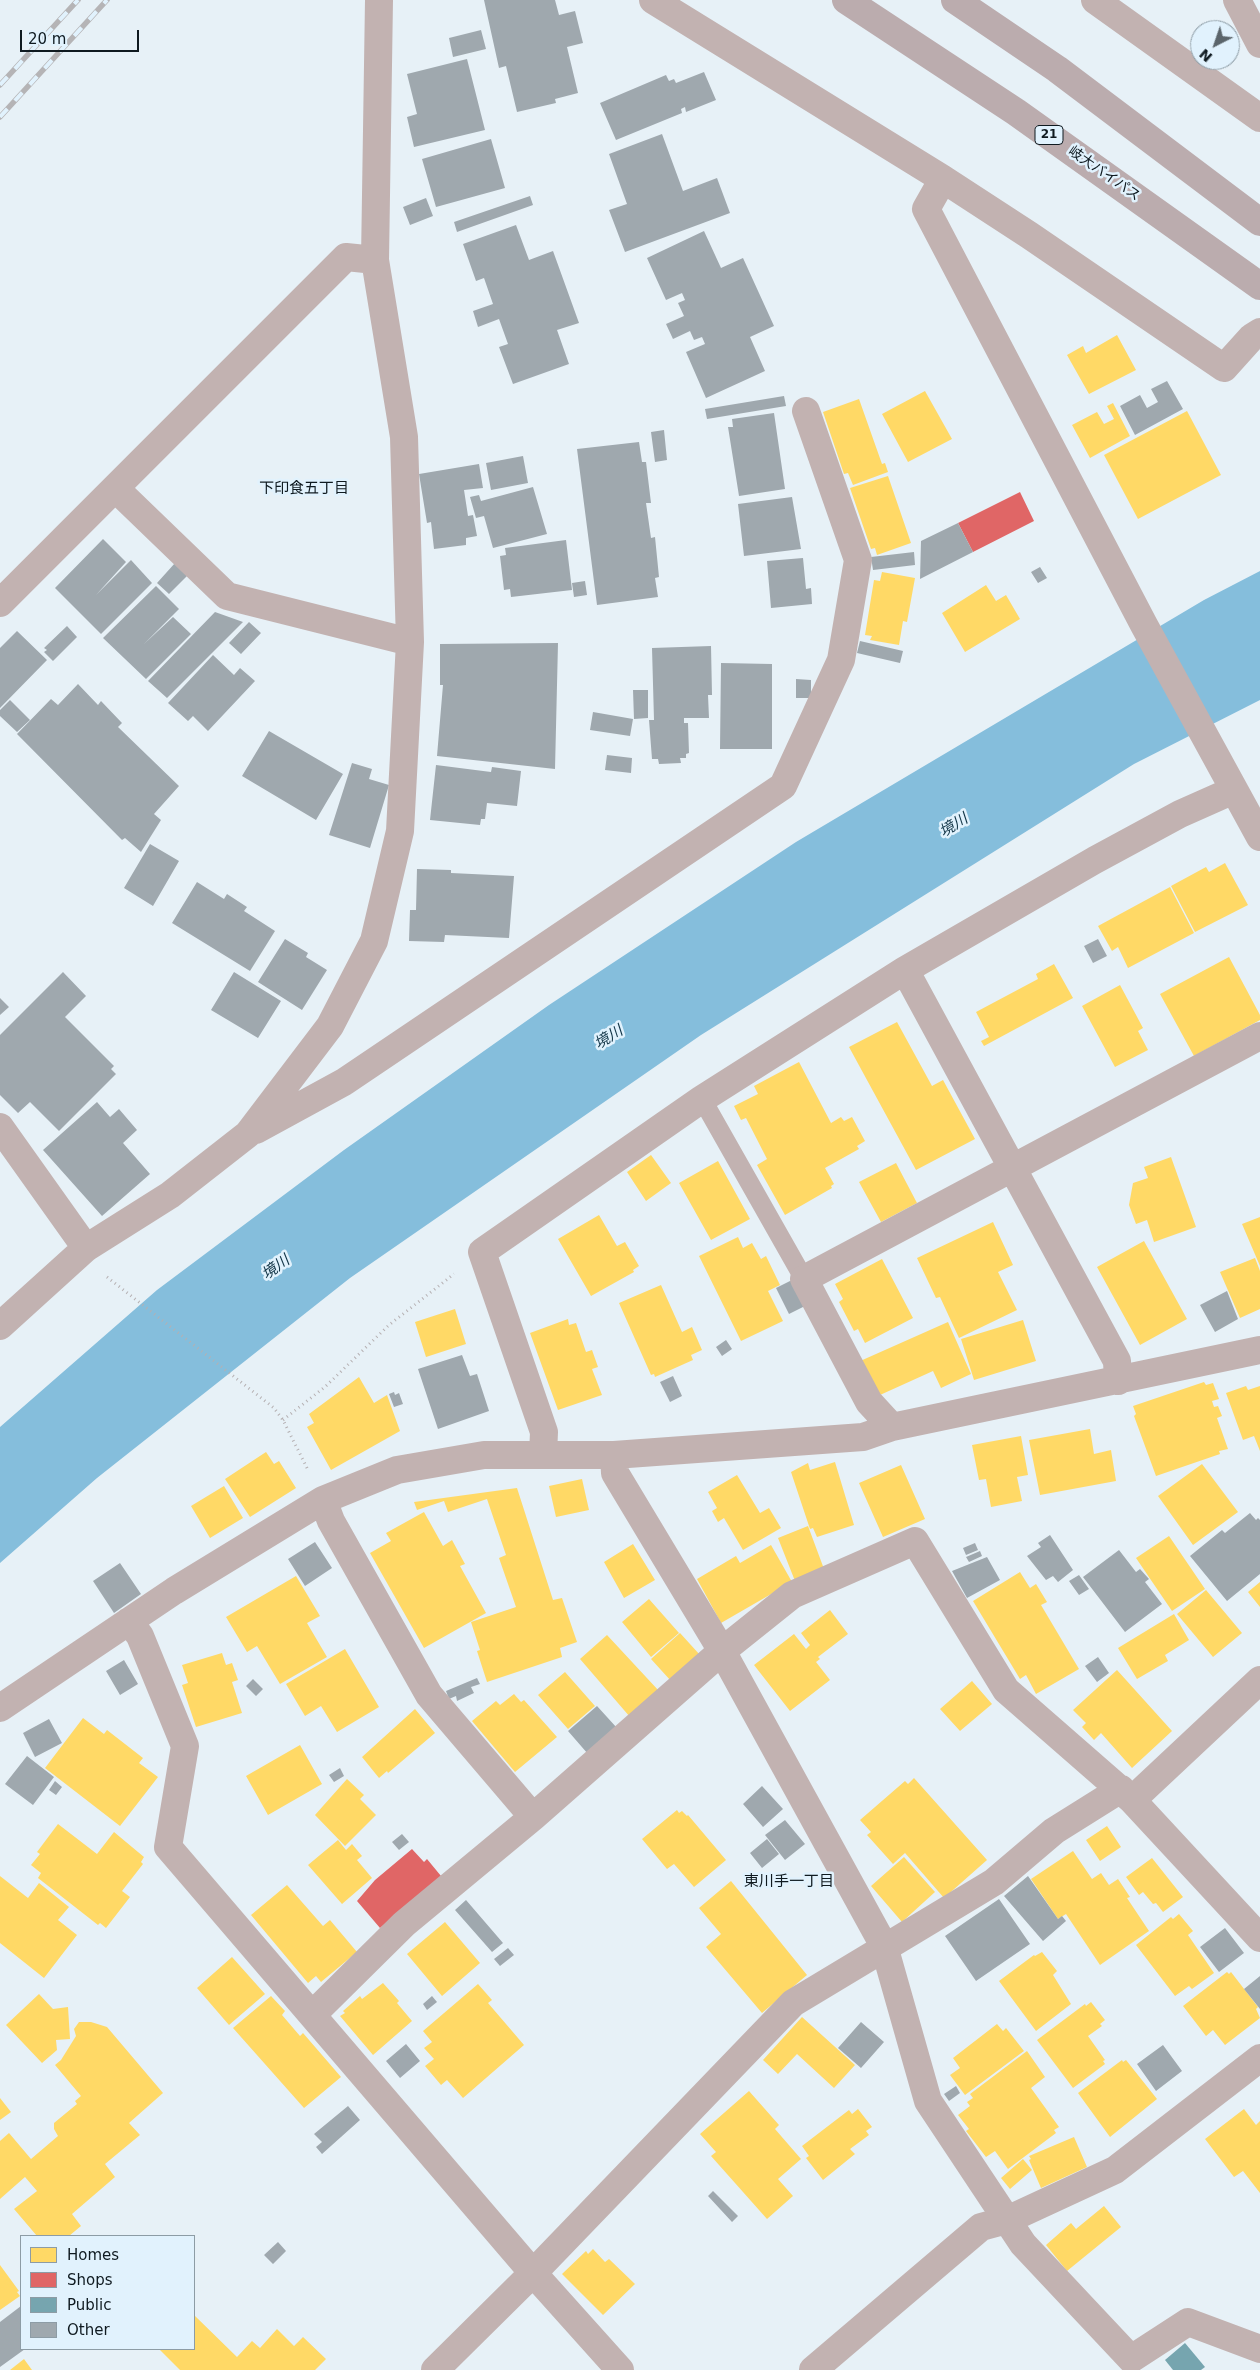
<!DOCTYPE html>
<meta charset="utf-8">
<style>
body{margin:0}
#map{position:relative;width:1260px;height:2370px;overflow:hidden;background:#e7f1f7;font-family:"DejaVu Sans",sans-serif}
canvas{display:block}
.legend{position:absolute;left:20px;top:2235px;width:175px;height:115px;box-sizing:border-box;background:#e1f2fd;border:1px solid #8d9ca5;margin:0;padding:6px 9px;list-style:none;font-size:15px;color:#0f1a20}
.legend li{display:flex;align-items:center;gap:10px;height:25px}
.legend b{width:25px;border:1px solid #8d9ca5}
.north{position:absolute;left:1190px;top:20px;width:50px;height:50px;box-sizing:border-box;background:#e1f2fd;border:1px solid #8d9ca5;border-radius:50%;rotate:221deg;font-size:14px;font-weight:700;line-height:20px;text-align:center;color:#0f1a20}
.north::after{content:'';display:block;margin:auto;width:18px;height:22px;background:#5b656b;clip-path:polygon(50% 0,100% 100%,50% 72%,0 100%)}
.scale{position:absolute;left:20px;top:30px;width:119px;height:22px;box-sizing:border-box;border:2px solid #0f1a20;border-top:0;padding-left:6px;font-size:15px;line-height:18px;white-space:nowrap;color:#0f1a20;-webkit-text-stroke:4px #e1f2fd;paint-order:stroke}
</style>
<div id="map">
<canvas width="1260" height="2370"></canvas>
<ul class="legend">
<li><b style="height:14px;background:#ffd966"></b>Homes</li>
<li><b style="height:14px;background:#e06666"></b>Shops</li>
<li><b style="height:14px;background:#76a5af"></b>Public</li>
<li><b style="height:14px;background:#9fa8ae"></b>Other</li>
</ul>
<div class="north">N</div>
<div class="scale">20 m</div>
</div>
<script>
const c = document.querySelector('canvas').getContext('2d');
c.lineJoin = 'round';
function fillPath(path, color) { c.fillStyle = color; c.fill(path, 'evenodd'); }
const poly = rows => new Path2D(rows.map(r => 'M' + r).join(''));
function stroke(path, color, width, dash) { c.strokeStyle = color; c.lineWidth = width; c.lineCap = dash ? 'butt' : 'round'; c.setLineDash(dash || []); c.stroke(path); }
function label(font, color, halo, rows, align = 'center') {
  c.font = font + ' "DejaVu Sans","Noto Sans JP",sans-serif'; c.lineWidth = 5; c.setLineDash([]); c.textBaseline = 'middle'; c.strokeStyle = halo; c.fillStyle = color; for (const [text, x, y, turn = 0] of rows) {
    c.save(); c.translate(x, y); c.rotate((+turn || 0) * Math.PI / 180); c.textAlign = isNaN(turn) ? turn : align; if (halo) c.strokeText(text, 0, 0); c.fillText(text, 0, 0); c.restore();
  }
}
const water = poly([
 [1260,571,1260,700,1134,764,701,1035,350,1278,97,1478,0,1563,0,1427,157,1290,344,1150,549,1005,796,842,1204,600]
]);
const homes = poly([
 [1117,335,1136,370,1089,394,1067,355,1083,346,1086,353],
 [925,391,952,439,908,462,882,414],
 [859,399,882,464,885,463,888,472,853,485,848,473,844,474,823,412],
 [1113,403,1130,436,1090,458,1072,425,1097,412,1104,424,1114,419,1107,406],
 [1187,411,1221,475,1138,519,1104,455],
 [888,476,911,543,877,555,875,548,871,549,850,488],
 [882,572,915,578,907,622,903,621,899,645,870,640,872,636,865,635,874,580,880,581],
 [986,585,996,601,1006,595,1020,619,965,652,942,613],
 [1225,863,1248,905,1195,932,1171,886,1206,867,1209,872],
 [1170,887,1194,933,1128,968,1118,947,1112,951,1098,926],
 [1229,957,1260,1015,1260,1020,1194,1056,1160,994],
 [1054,964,1073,998,984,1046,981,1041,989,1037,976,1012,1038,979,1036,974],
 [1120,985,1143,1028,1138,1031,1148,1050,1115,1067,1082,1006],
 [897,1022,932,1086,943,1080,975,1139,916,1170,849,1047],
 [799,1062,831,1123,841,1117,844,1121,852,1117,865,1141,857,1146,859,1149,825,1168,834,1184,831,1186,832,1188,785,1215,757,1165,767,1159,746,1118,741,1120,734,1106,758,1094,754,1086],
 [651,1155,671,1183,646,1201,627,1172],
 [1171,1157,1196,1227,1154,1242,1147,1220,1136,1224,1129,1205,1133,1183,1148,1178,1144,1167],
 [718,1161,750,1219,711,1240,679,1183],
 [896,1163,917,1203,881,1222,859,1182],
 [599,1215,617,1246,625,1242,639,1266,633,1270,634,1272,591,1296,558,1239],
 [1260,1217,1260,1266,1242,1224],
 [993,1222,1013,1265,998,1272,1017,1310,959,1338,940,1297,936,1298,917,1258],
 [738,1237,743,1248,752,1243,761,1259,766,1256,780,1285,768,1291,783,1321,741,1341,699,1256],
 [1144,1241,1187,1319,1140,1345,1097,1267],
 [1255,1258,1260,1271,1260,1309,1240,1318,1220,1272],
 [882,1259,913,1318,865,1343,858,1329,854,1331,839,1302,843,1299,835,1284],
 [661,1285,682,1332,692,1327,702,1350,691,1355,693,1360,655,1377,654,1374,651,1375,619,1303],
 [455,1309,466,1344,426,1357,415,1322],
 [568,1319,569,1325,576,1323,586,1352,592,1350,598,1367,592,1369,602,1395,558,1410,530,1333],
 [1023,1320,1036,1361,974,1380,961,1339],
 [948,1322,971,1374,941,1388,933,1371,880,1395,870,1375,865,1377,858,1362],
 [359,1377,374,1403,387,1395,400,1431,331,1470,307,1427,314,1423,309,1414],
 [1204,1382,1206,1385,1213,1383,1219,1399,1212,1401,1214,1407,1218,1406,1222,1416,1217,1418,1228,1449,1219,1451,1220,1454,1156,1476,1134,1416,1136,1414,1133,1406],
 [1246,1386,1248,1390,1260,1386,1260,1451,1254,1436,1243,1440,1226,1393],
 [1090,1429,1094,1454,1111,1450,1116,1481,1040,1495,1029,1440],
 [1021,1436,1028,1475,1017,1477,1022,1501,991,1507,986,1479,979,1480,972,1445],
 [266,1452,274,1464,279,1461,296,1488,250,1517,225,1479],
 [835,1462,854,1525,817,1537,813,1528,810,1529,791,1472,808,1463,810,1470],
 [1202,1464,1238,1512,1193,1545,1158,1496],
 [901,1465,925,1519,883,1537,859,1483],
 [737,1475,760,1513,769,1508,781,1528,743,1550,724,1518,718,1522,712,1511,717,1508,708,1492],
 [582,1479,589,1510,556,1517,549,1486],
 [224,1486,243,1518,210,1538,191,1506],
 [517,1488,553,1600,562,1598,577,1642,560,1648,562,1657,487,1682,477,1651,480,1650,471,1622,516,1607,499,1558,506,1555,487,1499,448,1512,444,1501,417,1510,414,1502],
 [424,1512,443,1546,452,1540,465,1564,460,1566,486,1613,424,1648,370,1553,391,1541,386,1533],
 [808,1526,824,1569,795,1581,778,1538],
 [1169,1536,1205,1589,1172,1611,1136,1558],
 [633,1544,655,1580,624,1598,604,1562],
 [771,1545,792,1582,721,1623,697,1579,736,1556,740,1563],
 [1020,1572,1030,1588,1036,1584,1047,1602,1041,1605,1079,1669,1036,1694,1026,1675,1020,1679,973,1601],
 [296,1576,320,1616,307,1623,327,1657,280,1684,257,1646,247,1652,226,1617],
 [1260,1582,1260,1607,1248,1592],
 [1206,1590,1242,1633,1213,1657,1177,1614],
 [649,1599,679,1633,651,1657,622,1622],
 [830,1610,848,1634,818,1657,820,1659,816,1662,830,1680,790,1711,754,1665,794,1634,806,1649,810,1645,801,1633],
 [1174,1614,1189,1640,1165,1655,1168,1661,1137,1679,1118,1648],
 [680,1633,700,1655,671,1681,651,1659],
 [607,1635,659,1691,630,1717,580,1659],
 [345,1649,379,1707,337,1732,321,1706,305,1716,286,1684],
 [222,1653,226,1665,232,1663,238,1680,232,1682,242,1713,196,1727,182,1685,188,1683,182,1665],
 [1117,1670,1172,1731,1132,1768,1101,1733,1094,1740,1082,1727,1086,1723,1073,1710],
 [565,1672,595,1706,568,1729,538,1695],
 [972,1681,992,1704,960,1731,940,1709],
 [514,1694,521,1702,524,1700,557,1737,515,1772,472,1721,496,1701,500,1705],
 [415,1709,435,1733,388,1773,387,1771,379,1778,362,1757],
 [83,1718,104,1734,107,1730,143,1758,139,1763,158,1777,120,1826,45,1768],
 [300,1745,322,1784,268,1815,246,1776],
 [914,1778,987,1860,944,1898,905,1853,893,1864,867,1835,871,1832,860,1820,905,1781,908,1784],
 [347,1779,364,1795,360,1799,376,1815,345,1846,315,1815],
 [677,1810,679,1813,682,1811,687,1816,688,1815,726,1860,694,1887,674,1864,667,1869,642,1839],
 [58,1824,97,1854,114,1832,144,1857,141,1862,143,1864,122,1891,130,1897,106,1928,100,1923,98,1925,38,1878,41,1873,31,1865,40,1854,37,1852],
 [1107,1826,1121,1847,1100,1861,1086,1840],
 [338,1840,346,1850,352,1844,362,1856,357,1860,372,1878,342,1904,308,1865],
 [1073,1851,1092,1879,1101,1873,1109,1885,1118,1879,1130,1897,1127,1898,1149,1931,1100,1965,1066,1914,1058,1919,1031,1879],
 [904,1857,935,1892,902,1922,871,1886],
 [1152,1858,1183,1897,1163,1912,1156,1903,1153,1904,1143,1892,1139,1895,1126,1877],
 [0,1876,28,1898,39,1883,69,1907,58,1920,77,1935,44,1978,0,1943],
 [731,1881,807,1975,762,2013,706,1947,721,1934,699,1908],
 [287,1885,323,1926,330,1920,357,1952,321,1982,316,1976,308,1983,251,1915],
 [1179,1914,1193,1931,1188,1935,1214,1973,1192,1989,1189,1986,1175,1996,1136,1945,1171,1917,1173,1919],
 [445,1922,480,1963,442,1996,407,1954],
 [1042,1952,1057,1971,1053,1975,1071,2004,1036,2031,999,1981,1034,1955,1035,1956],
 [232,1957,265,1994,229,2025,197,1988],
 [1227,1972,1229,1974,1231,1972,1258,2007,1256,2009,1260,2018,1225,2045,1213,2030,1206,2036,1183,2006],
 [383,1983,399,2001,397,2003,412,2021,373,2055,340,2016,345,2013,343,2011,360,1996,362,1999],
 [478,1984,492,2000,488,2003,524,2045,463,2098,447,2080,441,2085,425,2066,434,2059,424,2048,432,2042,423,2031],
 [39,1994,53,2009,68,2007,70,2039,56,2040,57,2050,42,2063,6,2025],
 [271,1996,285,2011,282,2015,300,2036,303,2033,341,2077,304,2108,233,2028],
 [1091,2002,1105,2020,1100,2024,1102,2026,1088,2036,1105,2060,1103,2061,1105,2064,1073,2088,1037,2040,1085,2004,1086,2006],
 [802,2017,855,2065,834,2088,797,2054,778,2074,763,2060],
 [79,2022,91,2022,107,2027,163,2093,129,2123,140,2135,105,2164,115,2177,72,2214,81,2226,69,2236,37,2236,14,2209,37,2191,25,2177,0,2199,0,2141,9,2133,31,2159,58,2136,54,2129,54,2123,77,2104,75,2101,81,2096,55,2065,61,2060,76,2036,74,2029],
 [997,2024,1003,2031,1006,2028,1024,2051,965,2095,950,2075,960,2068,953,2058],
 [1027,2051,1045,2077,1031,2088,1059,2127,1054,2130,1056,2133,1008,2169,995,2151,986,2157,966,2131,969,2129,958,2115,970,2106,967,2102,973,2098,970,2094],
 [1122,2060,1123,2062,1126,2060,1157,2099,1110,2137,1078,2093],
 [749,2091,779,2125,775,2129,801,2159,778,2179,793,2196,767,2219,711,2156,716,2152,700,2134],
 [0,2098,11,2112,0,2120],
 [858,2109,872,2127,866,2131,869,2135,850,2149,855,2154,823,2180,806,2158,809,2156,802,2146,849,2110,852,2114],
 [1244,2109,1256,2125,1260,2121,1260,2193,1243,2171,1234,2177,1205,2139],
 [1074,2137,1087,2167,1041,2188,1029,2160,1031,2159,1029,2156],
 [1023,2159,1032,2170,1010,2189,1001,2178],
 [1104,2206,1121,2227,1067,2271,1046,2245,1071,2223,1076,2229],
 [593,2249,605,2262,609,2259,635,2284,603,2315,562,2274,586,2251,588,2254],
 [0,2265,19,2291,17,2292,20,2296,0,2310],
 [194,2315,237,2357,252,2341,260,2348,277,2329,294,2346,303,2337,326,2359,315,2370,180,2370,159,2349,194,2349],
 [24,2359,32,2370,10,2370]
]);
const shops = poly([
 [1020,492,1034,521,973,552,958,523],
 [412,1849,424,1862,427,1859,441,1876,380,1928,357,1901,375,1880]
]);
const public = poly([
 [1185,2343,1205,2367,1201,2370,1173,2370,1165,2360]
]);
const building = poly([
 [484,0,555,0,559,15,575,11,583,43,567,47,578,93,555,99,556,103,517,112,506,66,499,68],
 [481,30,486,49,453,57,449,38],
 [467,59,485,130,414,147,407,117,417,114,407,74],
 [704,72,716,100,686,112,685,107,681,109,682,113,616,140,600,103,666,75,669,81,674,79,676,83],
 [662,134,683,191,717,178,730,213,625,252,609,210,627,204,609,154],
 [491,139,505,188,436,207,422,159],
 [530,196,533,205,457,232,454,222],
 [426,198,433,216,410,225,403,207],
 [516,225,529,260,553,251,579,323,557,330,569,364,513,384,499,347,508,344,499,319,478,327,473,311,493,304,484,278,476,281,463,244],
 [704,231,721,268,743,258,774,326,750,337,765,371,706,398,686,352,705,344,702,337,694,340,690,331,673,339,666,324,684,316,678,303,685,300,682,293,666,300,647,258],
 [1167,381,1183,409,1135,435,1120,406,1140,395,1147,408,1158,402,1151,389],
 [784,396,786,406,707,419,705,409],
 [774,413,785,489,739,496,728,427,733,427,732,419],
 [664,430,667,460,655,462,651,432],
 [639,442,642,462,646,462,651,503,646,503,651,538,655,537,659,577,655,578,658,597,597,605,577,449],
 [523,456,528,483,491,490,486,463],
 [479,464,483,488,464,490,468,516,473,515,477,536,466,538,466,545,434,549,431,522,427,523,419,474],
 [533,487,547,534,493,548,484,516,476,518,470,497,479,495,481,501],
 [792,497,801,549,744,556,738,504],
 [958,523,973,552,920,579,921,541],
 [103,539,126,562,96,595,131,560,152,583,101,634,55,588],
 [566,540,572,590,511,597,510,589,504,590,500,556,506,555,505,548],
 [914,552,915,565,873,570,871,557],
 [803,558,806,589,811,588,812,604,771,608,767,561],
 [175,563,188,575,169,594,157,583],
 [1040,567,1047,578,1038,583,1031,572],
 [585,581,587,595,574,597,572,583],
 [156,586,179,609,144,644,173,617,191,634,146,679,103,638],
 [215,612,243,622,167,698,148,681],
 [249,622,261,633,241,654,229,643],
 [67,626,77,637,53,661,44,652,47,650,44,648],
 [17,631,47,660,0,708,0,648],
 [860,641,903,651,900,663,857,653],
 [558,643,555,769,437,756,443,685,440,685,440,644],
 [711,646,712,695,708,695,709,718,684,718,684,723,688,723,689,753,686,754,686,758,680,758,681,763,659,764,658,759,652,759,649,720,654,720,652,648],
 [213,655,234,675,240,668,255,681,208,731,193,716,188,721,168,703],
 [721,663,772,664,772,749,720,749],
 [796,679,811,680,811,698,796,698],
 [78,684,98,705,101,701,122,723,118,727,179,786,154,814,161,820,141,852,125,838,122,840,17,734,51,699,58,705],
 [633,690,648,690,648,718,634,719],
 [10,700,30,720,17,732,0,716,0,710],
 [593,712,633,719,630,736,590,730],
 [269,731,343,774,316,820,242,776],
 [607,755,632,758,631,773,605,770],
 [352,763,372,769,369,779,389,785,370,848,329,835],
 [436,765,491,772,492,767,521,771,517,806,487,803,485,819,481,819,480,825,430,820],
 [150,844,179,861,153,906,124,888],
 [417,869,451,870,451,873,514,876,509,938,445,935,444,942,409,941,410,910,416,910],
 [197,882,224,899,227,894,247,907,244,911,275,931,250,971,172,923],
 [285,939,308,953,306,957,327,970,302,1010,258,982],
 [1098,939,1107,956,1093,963,1084,946],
 [63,972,86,996,65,1017,114,1066,111,1069,116,1074,59,1131,30,1102,18,1113,0,1095,0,1035],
 [234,972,281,1001,258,1038,211,1010],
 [0,998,9,1007,0,1015],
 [97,1102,110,1117,119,1109,137,1130,123,1143,150,1174,102,1216,43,1150],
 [792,1280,805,1306,789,1314,776,1288],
 [1227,1291,1238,1319,1215,1332,1200,1305],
 [726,1340,732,1349,722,1356,716,1347],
 [462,1355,470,1376,477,1374,489,1411,438,1429,418,1369],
 [673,1376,682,1396,670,1402,660,1382],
 [394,1392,395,1395,399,1393,403,1404,394,1407,389,1394],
 [1250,1513,1256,1520,1258,1518,1260,1520,1260,1574,1227,1601,1190,1556,1222,1530,1225,1533],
 [1050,1535,1073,1570,1058,1582,1053,1576,1046,1580,1027,1556,1041,1547,1038,1543],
 [315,1542,332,1568,305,1586,288,1559],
 [975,1543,978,1550,966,1555,963,1548],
 [1119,1550,1136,1572,1140,1569,1149,1579,1145,1582,1162,1604,1125,1632,1083,1577],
 [980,1551,982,1556,969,1562,966,1557],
 [987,1557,1000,1580,967,1598,952,1571],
 [120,1563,141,1594,114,1613,93,1581],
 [1079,1575,1089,1589,1079,1595,1069,1581],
 [1098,1657,1109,1673,1097,1682,1085,1666],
 [124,1660,138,1684,120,1695,106,1671],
 [477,1678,480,1684,471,1687,474,1693,457,1701,456,1696,449,1699,446,1691],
 [253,1679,263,1689,256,1696,246,1686],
 [597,1706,617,1728,588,1754,568,1731],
 [49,1719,62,1743,35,1757,23,1733],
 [27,1756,54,1777,33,1805,5,1784],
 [340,1768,344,1776,334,1782,329,1775],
 [55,1781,62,1787,56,1795,49,1790],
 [762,1786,783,1809,763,1827,743,1804],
 [785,1820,805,1844,785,1860,765,1835],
 [402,1834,409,1842,399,1850,392,1842],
 [767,1839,779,1854,762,1868,750,1853],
 [1028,1876,1058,1919,1062,1916,1066,1921,1043,1941,1004,1896],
 [999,1899,1030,1944,976,1981,945,1936],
 [466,1900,503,1943,492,1952,455,1910],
 [1225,1928,1244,1953,1219,1972,1200,1947],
 [508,1948,514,1955,500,1966,494,1959],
 [1260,1976,1260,2009,1244,1989],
 [432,1996,437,2002,427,2010,423,2004],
 [861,2022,884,2042,861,2068,838,2048],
 [406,2044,420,2061,400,2078,386,2061],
 [1163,2045,1182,2071,1156,2091,1137,2064],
 [956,2086,960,2093,949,2101,944,2094],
 [348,2106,360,2120,322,2154,316,2147,322,2142,314,2134],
 [713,2191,738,2216,732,2222,708,2196],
 [278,2242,286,2251,273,2264,264,2255],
 [21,2306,21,2349,25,2349,0,2367,0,2322]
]);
const path = poly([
 [107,1277,274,1408,283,1420,308,1470],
 [283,1420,326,1386,389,1325,454,1274]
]);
const lane = poly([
 [702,1099,804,1279]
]);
const street = poly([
 [653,0,943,179,1029,235,1224,368,1252,337,1260,332],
 [1095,0,1260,118],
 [1237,0,1260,44],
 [943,179,926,209,1144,625,1260,837],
 [115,488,227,596,410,642],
 [0,603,346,257,375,260],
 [905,970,1095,860,1180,814,1234,790],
 [0,1127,86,1248],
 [256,1130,344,1082,783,786,841,660,858,560,806,411],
 [0,1326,86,1248,170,1195,248,1134,330,1026,374,941,400,831,410,642,404,437,375,260,379,0],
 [892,1427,869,1402,804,1279,1260,1036],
 [543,1455,544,1432,482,1252,702,1099,905,970,1117,1361,1118,1381],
 [614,1455,615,1473,722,1651,884,1946,928,2101,1023,2244,1131,2359,1188,2322,1260,2349],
 [129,1621,140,1636,185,1746,168,1847,533,2273,620,2370],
 [0,1708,174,1591,323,1500,397,1470,484,1455,614,1455,863,1437,892,1427,1260,1350],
 [1132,1800,1260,1680],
 [533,1817,722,1651,792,1595,915,1541,1006,1690,1132,1800,1260,1938],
 [312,2015,404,1924,533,1817,429,1695,331,1521,323,1500],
 [435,2370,533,2273,793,2003,994,1882,1054,1831,1121,1789],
 [813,2370,981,2227,1007,2220,1115,2170,1260,2058]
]);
const highway = poly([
 [846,0,1016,112,1260,286],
 [955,0,1057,69,1260,222]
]);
const rail = poly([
 [0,85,78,0],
 [0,117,107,0]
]);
const shields = [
 [1049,135,28]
];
const shieldNames = [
 ["21",1049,135]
];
const streetNames = [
 ["岐大バイパス",1104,174,35]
];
const neighbourhoodNames = [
 ["下印食五丁目",304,489],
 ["東川手一丁目",789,1882]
];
const waterNames = [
 ["境川",954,826,-32],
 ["境川",609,1038,-32],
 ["境川",276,1268,-36]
];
fillPath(water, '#85bedc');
fillPath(homes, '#ffd966');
fillPath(shops, '#e06666');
fillPath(public, '#76a5af');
fillPath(building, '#9fa8ae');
stroke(path, '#b5b0b2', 3, [1, 4]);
stroke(lane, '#c2b2b1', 19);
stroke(street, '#c2b2b1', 28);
stroke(highway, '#bbacae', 28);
stroke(rail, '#b5b4b6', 5.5);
stroke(rail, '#e1f2fd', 4, [11]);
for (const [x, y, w] of shields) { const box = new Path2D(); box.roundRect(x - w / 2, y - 9.5, w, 19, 4); c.fillStyle = '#e1f2fd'; c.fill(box); stroke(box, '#0f1a20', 1); }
label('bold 12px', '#0f1a20', null, shieldNames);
label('14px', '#0f1a20', '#e1f2fd', streetNames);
label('15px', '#0f1a20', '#e1f2fd', neighbourhoodNames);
label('italic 15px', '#113446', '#e1f2fd', waterNames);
</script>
